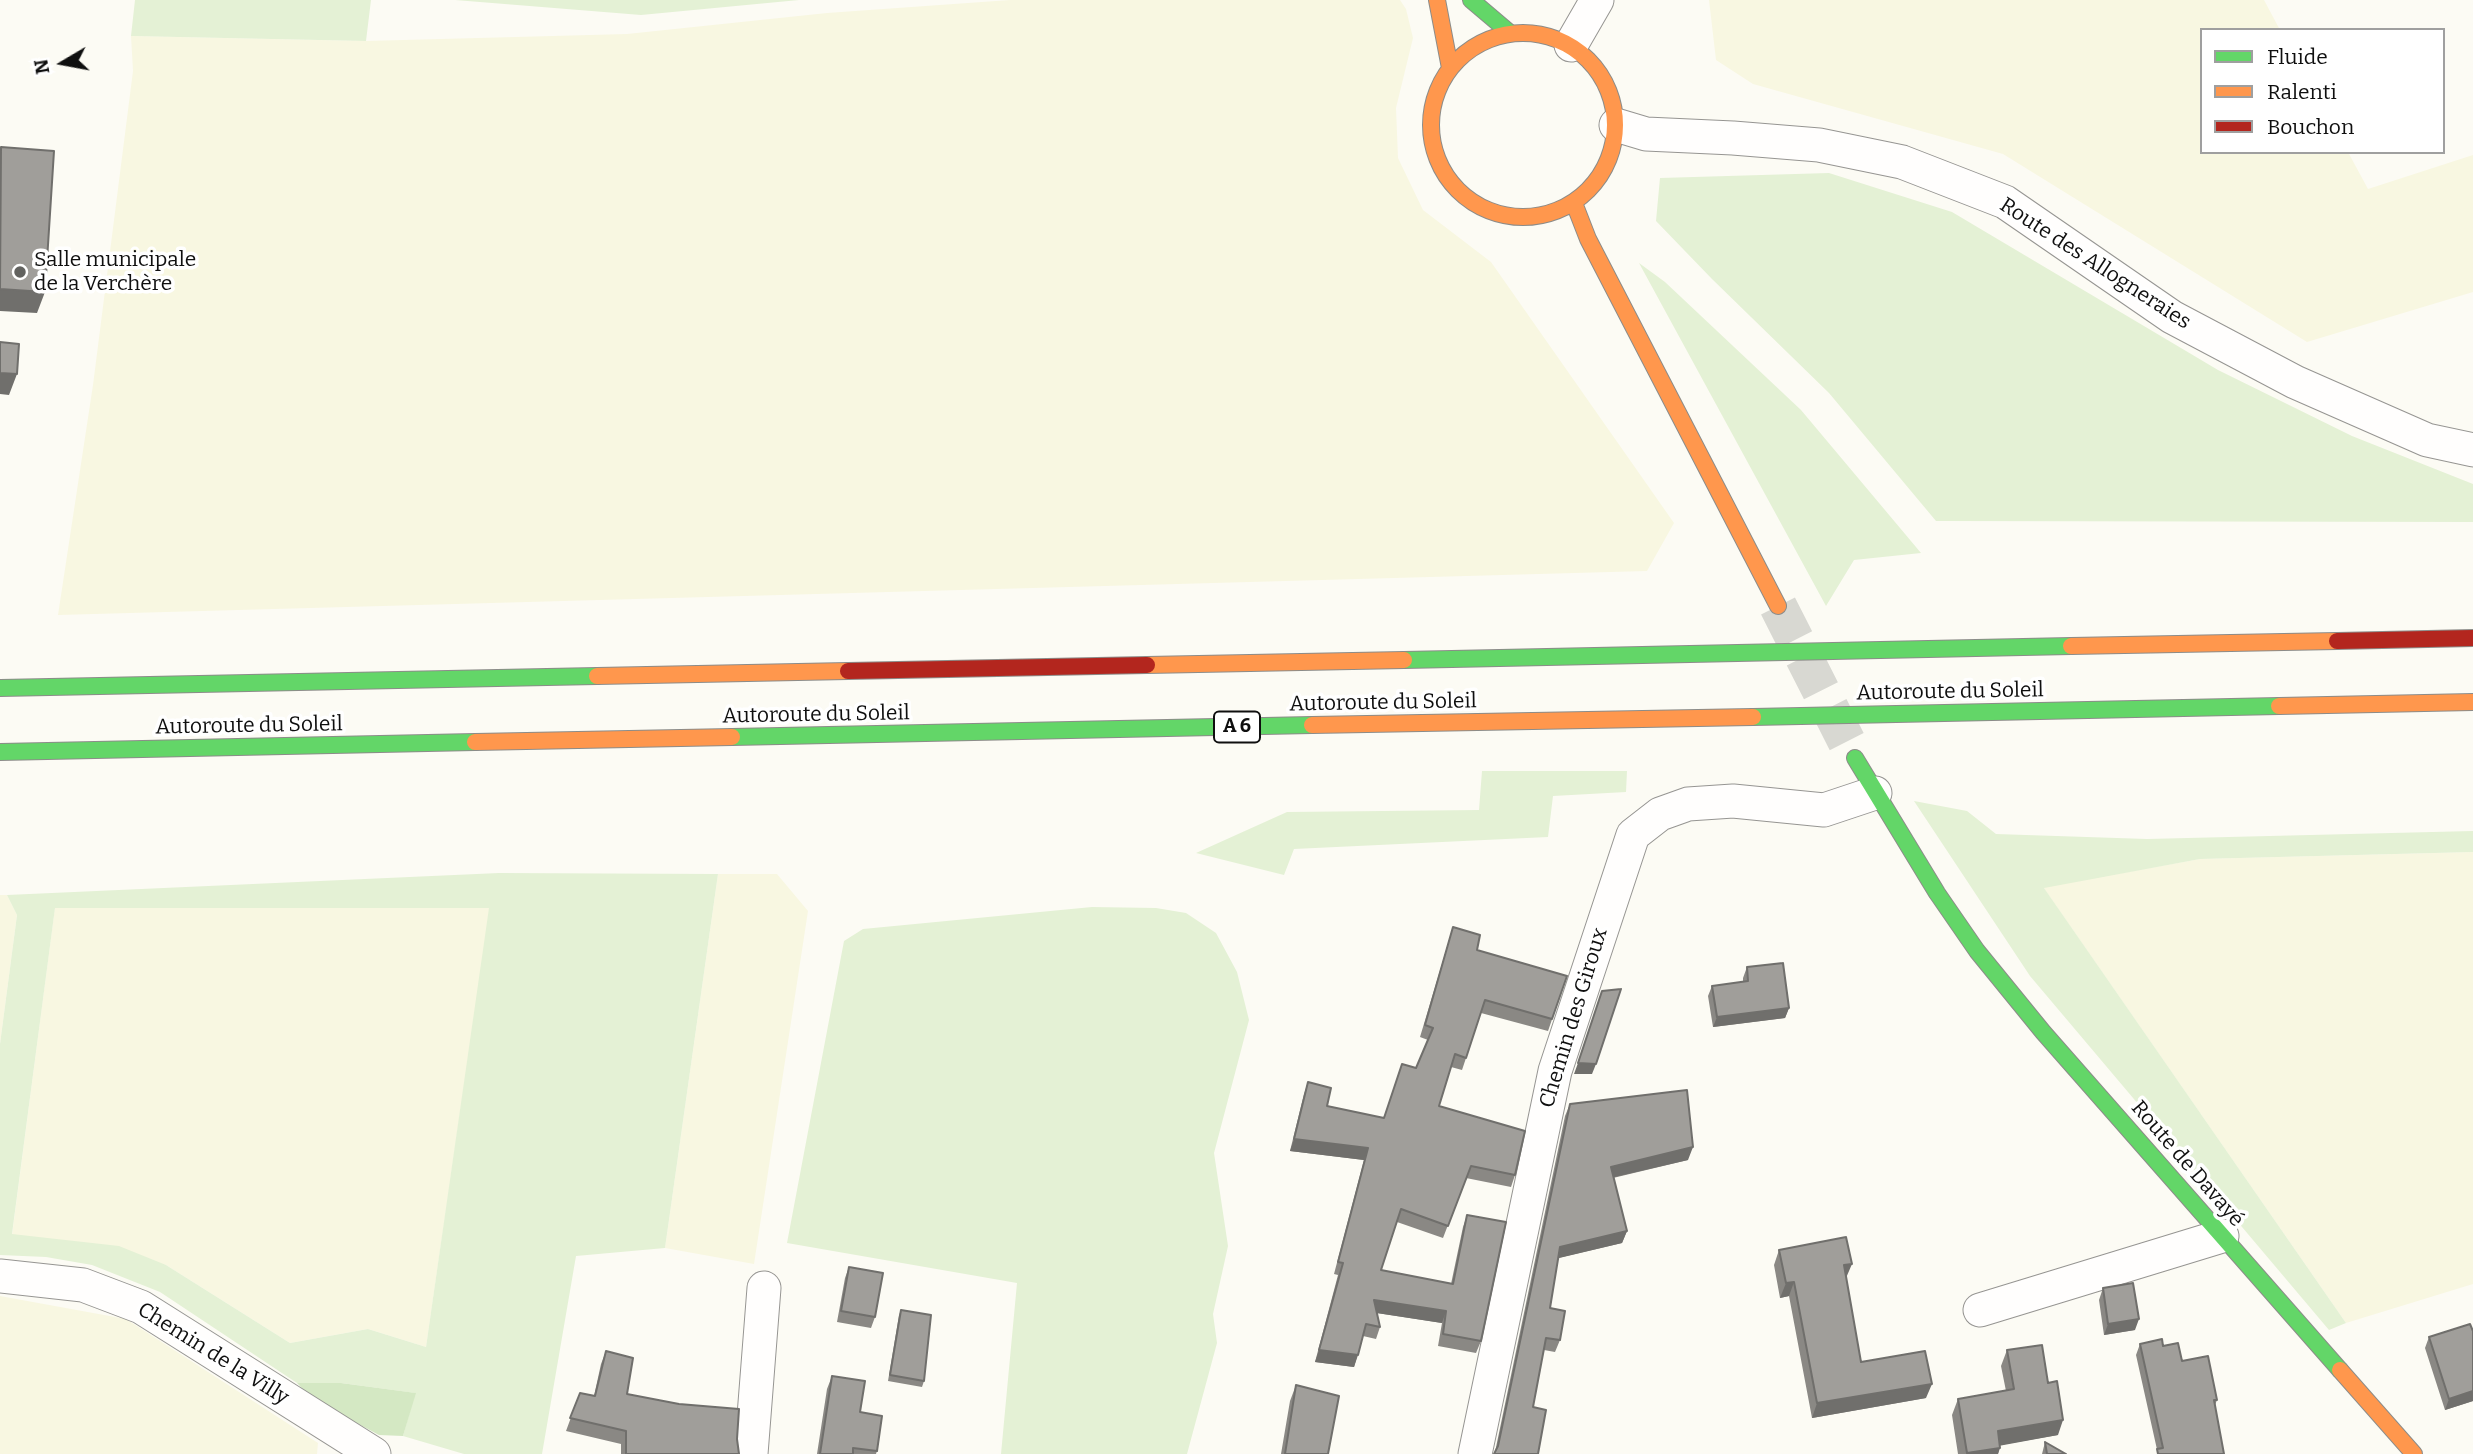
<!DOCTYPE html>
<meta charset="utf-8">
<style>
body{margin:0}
#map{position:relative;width:2473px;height:1454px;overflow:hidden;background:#fcfbf4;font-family:Bitter,serif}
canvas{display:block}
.legend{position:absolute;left:2200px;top:28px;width:245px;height:126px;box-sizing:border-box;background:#fff;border:2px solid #9f9f9f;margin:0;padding:9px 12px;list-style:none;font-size:21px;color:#0f0f0f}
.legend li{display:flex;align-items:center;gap:14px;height:35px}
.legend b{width:35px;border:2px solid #9f9f9f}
.north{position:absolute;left:28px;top:28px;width:70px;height:70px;-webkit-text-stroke:5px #fff;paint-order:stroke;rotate:260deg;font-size:19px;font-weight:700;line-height:28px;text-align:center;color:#0f0f0f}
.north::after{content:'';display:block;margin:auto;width:24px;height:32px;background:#0f0f0f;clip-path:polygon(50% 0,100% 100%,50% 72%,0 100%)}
</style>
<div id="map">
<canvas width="2473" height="1454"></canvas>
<ul class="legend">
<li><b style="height:9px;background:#63d668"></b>Fluide</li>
<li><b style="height:9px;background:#ff974d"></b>Ralenti</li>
<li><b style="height:9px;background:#b3261e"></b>Bouchon</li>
</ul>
<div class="north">N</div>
</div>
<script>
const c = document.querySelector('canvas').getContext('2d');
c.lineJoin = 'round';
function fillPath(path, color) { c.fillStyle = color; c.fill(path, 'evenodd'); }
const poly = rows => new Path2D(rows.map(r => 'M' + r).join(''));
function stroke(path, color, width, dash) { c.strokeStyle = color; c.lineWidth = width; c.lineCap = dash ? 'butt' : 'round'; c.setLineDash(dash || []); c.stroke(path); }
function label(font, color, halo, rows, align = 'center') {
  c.font = font + ' Bitter,serif'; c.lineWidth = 7; c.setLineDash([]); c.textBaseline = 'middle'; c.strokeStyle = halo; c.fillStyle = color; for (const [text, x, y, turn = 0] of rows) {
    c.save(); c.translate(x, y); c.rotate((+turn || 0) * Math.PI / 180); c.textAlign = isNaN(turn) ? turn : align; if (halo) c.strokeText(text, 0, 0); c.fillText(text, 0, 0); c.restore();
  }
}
const farmland = poly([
 [1010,0,1400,0,1406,9,1413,38,1396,108,1398,158,1423,210,1491,262,1674,523,1647,571,58,615,93,385,133,71,131,36,366,41,627,34,827,13],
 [1709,0,2264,0,2280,30,2202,30,2202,152,2348,152,2368,189,2473,155,2473,292,2307,342,2003,154,1753,84,1716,60],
 [2473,852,2473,1284,2346,1323,2043,887,2200,859],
 [718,874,777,874,808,911,754,1264,665,1248],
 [0,895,7,895,17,915,0,1044],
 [55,907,490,908,426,1347,368,1329,290,1343,166,1265,12,1235],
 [0,1296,126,1319,318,1443,317,1454,0,1454]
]);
const green = poly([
 [135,0,371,0,366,41,131,36],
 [455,0,799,0,641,15],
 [1829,173,1952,212,2218,370,2352,436,2473,484,2473,522,1936,521,1829,393,1712,279,1656,221,1660,178],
 [1639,263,1665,282,1801,410,1921,553,1854,560,1826,606],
 [1482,771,1627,771,1626,792,1553,796,1548,837,1294,849,1284,875,1196,853,1287,812,1479,810],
 [1914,801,1967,811,1996,834,2147,839,2473,831,2473,852,2200,859,2044,888,2346,1323,2329,1330,2030,976],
 [499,873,718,874,665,1248,576,1256,542,1454,464,1454,403,1436,415,1393,341,1383,297,1383,160,1292,92,1265,46,1257,0,1255,0,1044,17,915,7,895],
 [55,908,489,908,426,1347,368,1329,290,1343,166,1265,119,1246,12,1234],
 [1092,907,1156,908,1186,913,1216,933,1237,972,1249,1020,1214,1153,1228,1246,1213,1314,1217,1343,1187,1454,1001,1454,1017,1283,787,1243,844,941,863,929]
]);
const forest = poly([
 [297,1383,341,1383,416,1393,403,1436,379,1435,312,1399]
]);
const secondaryTunnel = poly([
 [1778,606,1855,758]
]);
const street = poly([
 [1571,45,1597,0],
 [1616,125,1646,134,1733,138,1819,145,1902,162,2005,202,2172,317,2295,382,2427,440,2473,450],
 [0,1276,83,1285,141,1307,374,1454],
 [1980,1310,2222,1236],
 [751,1454,764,1288],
 [1475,1454,1555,1071,1633,835,1660,814,1688,804,1733,801,1824,810,1875,793]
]);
const fast = poly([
 [1471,0,1510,33],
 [1404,660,2071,646],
 [0,688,597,676],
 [1753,717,2279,706],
 [732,737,1312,725],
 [0,752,475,742],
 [1855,758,1937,893,1977,951,2043,1032,2340,1370]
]);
const slow = poly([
 [1437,0,1450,68],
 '1431 125a92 92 0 1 1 184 0a92 92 0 1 1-184 0Z',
 [1574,203,1588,239,1778,606],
 [2071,646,2337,641],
 [1147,665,1404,660],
 [597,676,848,671],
 [2279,706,2473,702],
 [1312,725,1753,717],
 [475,742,732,737],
 [2340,1370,2414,1454]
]);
const jam = poly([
 [2337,641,2473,638],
 [848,671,1147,665]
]);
const wall = poly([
 [1453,927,1477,950,1567,976,1548,1031,1481,1013,1462,1070,1451,1067,1439,1106,1515,1175,1511,1187,1466,1178,1443,1238,1397,1222,1381,1270,1451,1284,1463,1227,1467,1215,1481,1341,1476,1353,1438,1346,1442,1323,1377,1313,1380,1327,1376,1339,1363,1336,1354,1367,1315,1362,1338,1275,1334,1274,1364,1160,1290,1151,1304,1094,1308,1082,1327,1106,1384,1118,1416,1068,1428,1040,1420,1037],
 [1747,967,1789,1008,1785,1018,1713,1027,1708,996,1712,986,1743,982,1743,978],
 [1570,1104,1688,1160,1613,1178,1627,1231,1622,1243,1558,1258,1550,1308,1560,1340,1555,1352,1544,1350,1495,1452,1565,1116],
 [1779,1250,1846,1278,1861,1362,1926,1398,1812,1418,1789,1296,1780,1298,1774,1265],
 [849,1267,875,1317,871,1328,837,1322,845,1278],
 [2103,1288,2135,1330,2104,1335,2099,1300],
 [901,1310,924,1381,922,1387,888,1381,899,1315],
 [2473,1331,2473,1401,2445,1410,2425,1348,2429,1337],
 [2140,1344,2163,1346,2182,1361,2217,1400,2215,1405,2158,1454,2136,1355],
 [2007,1350,2048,1383,2058,1435,2000,1445,1998,1454,1958,1454,1952,1415,1958,1399,2006,1391,2001,1366],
 [606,1351,627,1394,737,1439,739,1454,621,1454,621,1444,566,1431,580,1393,594,1396,601,1364],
 [832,1376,860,1412,877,1451,876,1454,817,1454,827,1389],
 [1296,1385,1328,1454,1281,1454,1290,1401],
 [2045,1442,2066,1454,2042,1454]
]);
const shadedWall = poly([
 [0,289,45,292,37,313,0,311],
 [0,373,17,374,9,395,0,394],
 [1789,1008,1785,1018,1713,1027,1717,1017],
 [1578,1063,1596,1064,1592,1074,1574,1074],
 [1294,1139,1368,1148,1364,1160,1290,1151],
 [1693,1147,1688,1160,1606,1179,1611,1167],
 [1627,1231,1622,1243,1555,1259,1560,1247],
 [1852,1264,1846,1278,1844,1265],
 [1794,1282,1789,1296,1780,1298,1786,1283],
 [1374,1300,1446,1311,1442,1323,1370,1312],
 [2139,1319,2135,1330,2104,1335,2108,1324],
 [1319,1350,1358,1355,1354,1367,1315,1362],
 [1932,1384,1926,1398,1812,1418,1817,1403],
 [2473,1391,2473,1401,2445,1410,2449,1399],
 [2063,1420,2058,1435,1993,1447,1998,1431],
 [2000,1448,1998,1454,1966,1454,1967,1453]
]);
const building = poly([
 [1,147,54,151,45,292,0,289,1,147],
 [0,342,19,344,17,374,0,373,0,342],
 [1453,927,1480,935,1477,950,1567,976,1552,1019,1485,1000,1466,1058,1455,1054,1439,1106,1525,1131,1515,1175,1471,1166,1448,1226,1401,1209,1381,1270,1453,1284,1467,1215,1506,1222,1481,1341,1443,1334,1446,1311,1374,1300,1380,1327,1366,1324,1358,1355,1319,1350,1343,1263,1338,1262,1368,1148,1294,1139,1308,1082,1331,1088,1327,1106,1384,1118,1402,1064,1416,1068,1433,1028,1425,1025,1453,927],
 [1783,963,1789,1008,1717,1017,1712,986,1748,981,1747,967,1783,963],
 [1621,989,1596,1064,1578,1063,1602,991,1621,989],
 [1687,1090,1693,1147,1611,1167,1627,1231,1560,1247,1550,1308,1565,1311,1560,1340,1546,1338,1533,1407,1546,1410,1538,1454,1494,1454,1498,1446,1570,1104,1687,1090],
 [1846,1237,1852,1264,1844,1265,1861,1362,1925,1351,1932,1384,1817,1403,1794,1282,1786,1283,1779,1250,1846,1237],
 [849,1267,883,1273,875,1317,841,1311,849,1267],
 [2133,1283,2139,1319,2108,1324,2103,1288,2133,1283],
 [901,1310,931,1315,924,1381,890,1375,901,1310],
 [2470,1324,2473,1331,2473,1391,2449,1399,2429,1337,2470,1324],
 [2162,1339,2163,1346,2178,1343,2182,1361,2208,1356,2217,1400,2214,1400,2224,1454,2158,1454,2157,1449,2163,1448,2140,1344,2162,1339],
 [2042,1345,2048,1383,2057,1381,2063,1420,1998,1431,2000,1448,1967,1453,1958,1399,2014,1389,2007,1350,2042,1345],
 [606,1351,633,1358,627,1394,679,1404,739,1409,737,1439,739,1454,626,1454,626,1431,570,1418,580,1393,595,1396,606,1351],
 [832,1376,865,1381,860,1412,882,1416,877,1451,853,1448,853,1454,820,1454,832,1376],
 [1296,1385,1339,1396,1328,1454,1285,1454,1296,1385],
 [2045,1442,2066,1454,2047,1454,2045,1442]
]);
const markers = [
 [20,272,7,"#62625f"]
];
const shields = [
 [1237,727,46]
];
const shieldNames = [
 ["A 6",1237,727]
];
const poiNames = [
 ["Salle municipale",34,260],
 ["de la Verchère",34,284]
];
const streetNames = [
 ["Route des Allogneraies",2095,264,33],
 ["Autoroute du Soleil",1950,692,-1],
 ["Autoroute du Soleil",1383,703,-1],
 ["Autoroute du Soleil",816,715,-1],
 ["Autoroute du Soleil",249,726,-1],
 ["Chemin des Giroux",1574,1018,-73],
 ["Route de Davayé",2187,1164,49],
 ["Chemin de la Villy",213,1354,32]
];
fillPath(farmland, '#f8f7e1');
fillPath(green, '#e4f1d5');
fillPath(forest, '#d4e8c3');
stroke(secondaryTunnel, '#d8d8d2', 38, [38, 19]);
stroke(street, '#969592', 35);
stroke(fast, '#8c8c89', 18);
stroke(slow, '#8c8c89', 18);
stroke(jam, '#8c8c89', 18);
stroke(street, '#fffefd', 33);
stroke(fast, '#63d668', 16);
stroke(slow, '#ff974d', 16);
stroke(jam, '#b3261e', 16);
fillPath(wall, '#8a8884');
fillPath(shadedWall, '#706f6c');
fillPath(building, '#a09e9a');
stroke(building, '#706f6c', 2);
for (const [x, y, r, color] of markers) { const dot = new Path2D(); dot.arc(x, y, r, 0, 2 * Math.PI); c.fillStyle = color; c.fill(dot); stroke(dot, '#fff', 2.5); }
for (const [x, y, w] of shields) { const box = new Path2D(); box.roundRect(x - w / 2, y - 15.5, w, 31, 5); c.fillStyle = '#fff'; c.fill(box); stroke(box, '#0f0f0f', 2); }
label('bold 19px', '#0f0f0f', null, shieldNames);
label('21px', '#0f0f0f', '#fff', poiNames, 'left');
label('21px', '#0f0f0f', '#fff', streetNames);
</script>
